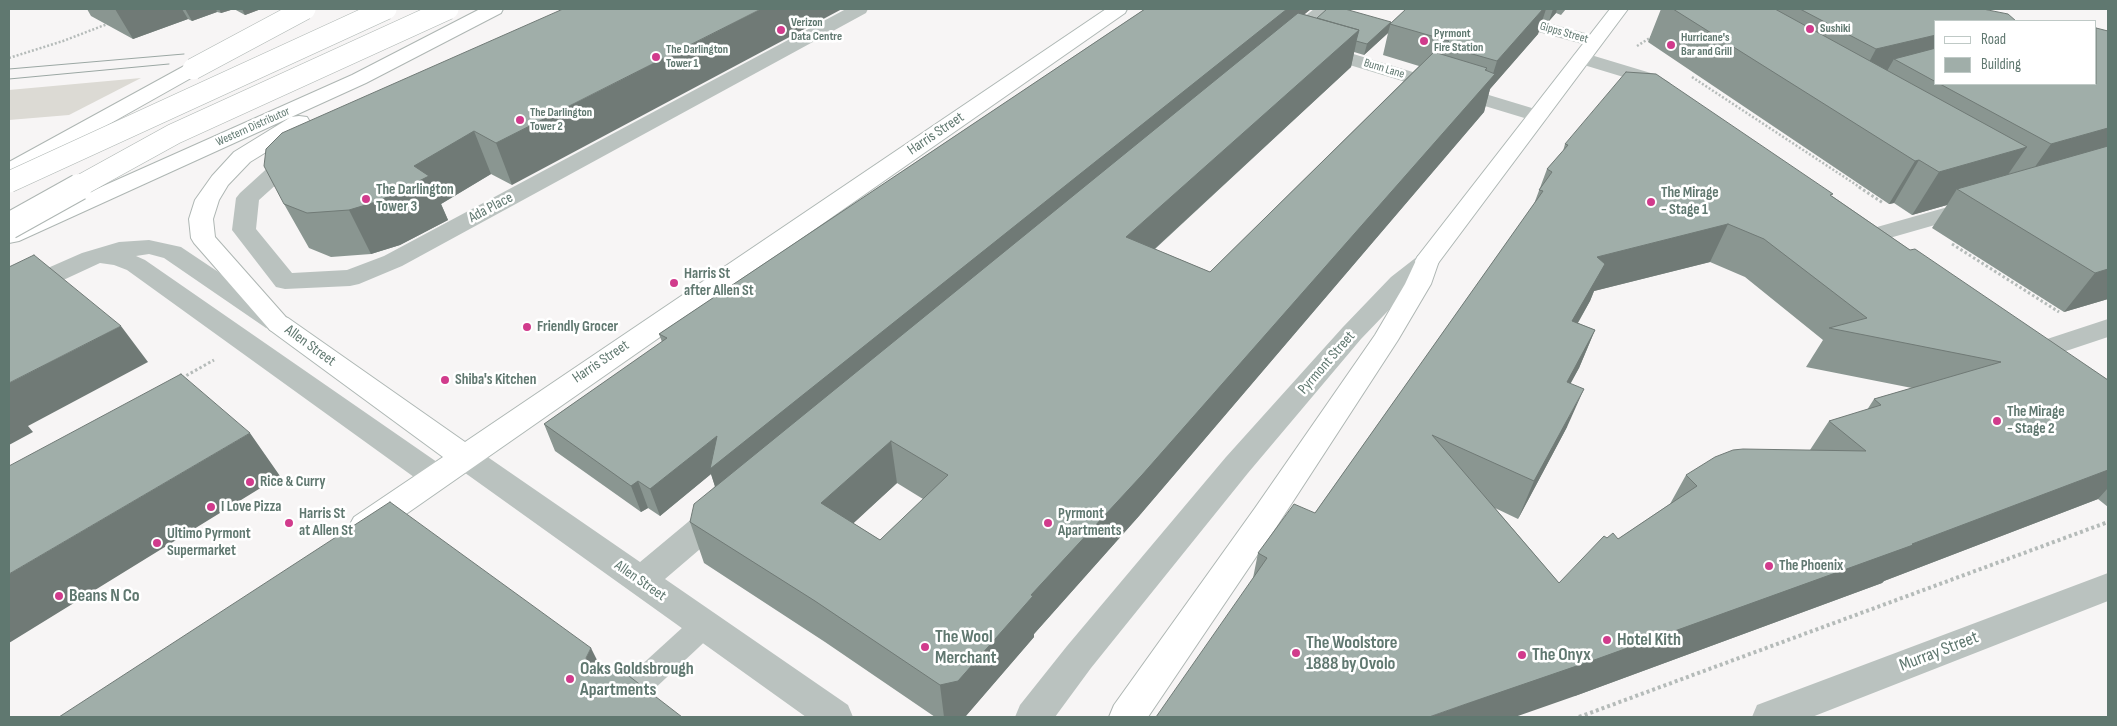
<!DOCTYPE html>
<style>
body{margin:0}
#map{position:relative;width:2117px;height:726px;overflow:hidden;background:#f7f5f5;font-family:"Sofia Sans Condensed",sans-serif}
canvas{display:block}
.frame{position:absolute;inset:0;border:10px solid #607870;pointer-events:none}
.legend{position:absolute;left:1934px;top:20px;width:162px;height:65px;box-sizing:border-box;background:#fff;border:1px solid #bfc9c6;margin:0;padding:6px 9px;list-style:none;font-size:15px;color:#607870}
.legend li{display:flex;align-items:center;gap:10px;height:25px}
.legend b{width:25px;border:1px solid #bfc9c6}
</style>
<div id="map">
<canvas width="2117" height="726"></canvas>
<div class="frame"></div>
<ul class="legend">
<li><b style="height:6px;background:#fff"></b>Road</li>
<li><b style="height:14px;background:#a0aea9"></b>Building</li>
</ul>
</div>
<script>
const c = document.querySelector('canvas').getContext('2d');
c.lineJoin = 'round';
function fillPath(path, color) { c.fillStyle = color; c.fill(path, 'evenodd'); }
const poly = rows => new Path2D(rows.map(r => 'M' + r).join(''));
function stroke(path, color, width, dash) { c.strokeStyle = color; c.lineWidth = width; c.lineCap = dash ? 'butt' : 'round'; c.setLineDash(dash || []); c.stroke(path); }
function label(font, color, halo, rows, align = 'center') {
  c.font = font + ' "Sofia Sans Condensed",sans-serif'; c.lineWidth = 5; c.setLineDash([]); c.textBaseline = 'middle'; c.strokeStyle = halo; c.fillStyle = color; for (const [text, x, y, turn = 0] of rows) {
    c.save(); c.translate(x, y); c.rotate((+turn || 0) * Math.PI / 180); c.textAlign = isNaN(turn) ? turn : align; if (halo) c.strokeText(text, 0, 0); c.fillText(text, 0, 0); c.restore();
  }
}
const green = poly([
 [141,78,69,115,9,120,9,90]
]);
const pathFar2 = poly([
 [1637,46,1653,36],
 [9,58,63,41,110,23],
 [1692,77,1861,188]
]);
const pathFar1 = poly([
 [1859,187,1883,203],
 [1952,244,2059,312],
 [182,378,214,360]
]);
const path = poly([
 [1579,717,2108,522]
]);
const lane = poly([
 [704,613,714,617,718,625,714,633,634,708,624,712,614,708,609,699,614,690,694,617,704,613]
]);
const street = poly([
 [846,9,868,9,866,13,402,266,359,284,350,286,285,289,276,287,232,230,236,198,240,193,273,163,293,153,301,151,309,153,312,158,309,163,289,173,259,200,256,229,292,273,347,270,384,256,846,9],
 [1314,9,1334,9,1292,45,1285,47,1278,45,1275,41,1278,37,1314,9],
 [1467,9,1496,9,1600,37,1603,41,1600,45,1593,47,1469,13,1467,9],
 [1317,43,1545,112,1549,116,1545,120,1538,122,1531,120,1310,53,1307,49,1310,45,1317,43],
 [1581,52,1654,74,1669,82,1672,86,1669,90,1662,92,1640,82,1574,62,1571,58,1574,54,1581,52],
 [1976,199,1984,201,1988,206,1984,211,1879,241,1870,239,1867,234,1870,229,1976,199],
 [149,240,181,247,284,316,288,322,284,328,275,331,266,328,164,258,149,254,136,256,145,260,447,469,451,477,447,485,436,488,425,485,127,270,114,265,100,263,18,301,9,303,9,285,82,253,119,242,149,240],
 [1427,253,1436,256,1439,261,1436,266,1409,289,1361,339,1248,473,1091,668,1055,717,1015,717,1020,705,1067,646,1226,457,1343,327,1391,277,1418,256,1427,253],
 [2108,319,2108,337,2048,357,2038,354,2034,348,2038,342,2108,319],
 [465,446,476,449,640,562,712,502,723,499,734,502,739,511,734,520,665,579,848,705,853,717,806,717,454,465,450,457,454,449,465,446],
 [2108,573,2108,601,1812,717,1752,717,1757,705,2108,573]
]);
const primary = poly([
 [1106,9,1127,9,1125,13,376,535,365,538,354,535,349,526,354,517,443,457,270,330,266,324,270,318,279,315,288,318,465,442,1106,9],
 [1610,9,1628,9,1436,266,1427,269,1418,266,1415,261,1418,256,1610,9]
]);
const highway = poly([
 [480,9,503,9,501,13,366,83,19,241,9,243,9,228,352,75,480,9],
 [193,63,200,65,203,69,200,73,17,176,9,178,9,162,186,65,193,63],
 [299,116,307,117,310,122,307,127,250,162,228,185,219,200,213,219,215,237,292,324,288,330,279,333,270,330,194,243,191,238,189,219,195,200,212,176,234,152,291,117,299,116],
 [1427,253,1436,256,1439,261,1431,284,1398,340,1277,526,1148,717,1109,717,1114,705,1255,508,1375,335,1405,284,1418,256,1427,253]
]);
const tram = poly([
 [9,69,184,54],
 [9,79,169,64]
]);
const highwayBridgeFar1 = poly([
 [193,69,305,9],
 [9,182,386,9],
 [76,188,174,134,448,9]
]);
const highwayBridge = poly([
 [9,226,79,187]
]);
const wall = poly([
 [87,9,261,9,245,15,234,9,221,13,217,12,192,21,188,19,133,39,91,16],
 [563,9,512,185,491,174,441,204,448,220,400,245,371,254,331,257,309,248,284,204],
 [1145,9,1311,9,1304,14,1317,18,1391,23,1406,9,1566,9,1561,15,1556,13,1549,21,1542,20,1538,34,1490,89,1484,112,1139,516,1034,634,1034,637,965,717,935,717,825,642,704,563,690,522,715,486,711,474,660,516,648,508,641,512,555,451,544,424,662,342,659,334],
 [1388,33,1383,55,1419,66,1210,272,1155,249,1351,67,1354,52,1364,55],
 [897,483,923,499,880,540,853,523],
 [1661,9,1983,9,1936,21,1936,84,2096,84,2108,31,2108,299,2064,312,1932,228,1947,205,1912,215,1894,203,1889,204,1648,42],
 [1565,144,1832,196,1910,250,2108,380,2108,507,2098,499,1884,581,1882,583,1575,696,1253,578,1258,553,1315,513,1534,204,1547,169,1563,151],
 [1710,262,1745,277,1823,340,1806,367,1912,388,1874,399,1867,410,1829,421,1810,450,1686,475,1670,504,1618,539,1607,538,1559,583,1495,508,1518,519,1567,427,1570,383,1579,368,1595,330,1578,323,1590,301,1594,291]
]);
const shadedWall = poly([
 [115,9,182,9,188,19,133,39],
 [185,9,216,9,217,12,192,21],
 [219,9,234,9,221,13],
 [242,9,261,9,245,15],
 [761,9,842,9,512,185,496,143],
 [1287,9,1311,9,718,496,711,474,660,516,650,489,717,436],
 [1543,9,1546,9,1538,34,1490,89,1484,112,1139,516,1034,634,1034,637,965,717,944,717,940,685,1031,595,1487,68,1481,89,1492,77,1497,61],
 [1553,9,1557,9,1556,13,1549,21],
 [1391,22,1388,33,1364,55,1367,44],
 [1359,30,1351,67,1124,277,1126,237],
 [1936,35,1936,65,1894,59,1883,78,1857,85,1876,49],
 [2108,128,2108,158,2025,181,2051,144],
 [474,131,491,174,441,204,448,220,400,245,371,254,349,210,414,166],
 [2027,147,1998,189,1957,189,1947,205,1912,215,1939,172],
 [1919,160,1894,203,1889,204,1915,161],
 [1728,224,1710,262,1594,291,1590,301,1557,359,1597,257],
 [2108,269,2108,299,2064,312,2095,273],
 [121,326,148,362,28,426,33,432,9,445,9,383],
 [1595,330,1579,368,1551,420,1567,382],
 [1584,389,1567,427,1518,519,1534,481],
 [250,433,280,476,9,643,9,574],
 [891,441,897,483,830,545,821,503],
 [2108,470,2108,488,2098,499,1884,581,1882,583,1575,696,1515,717,1429,717,1912,544],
 [638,481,648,508,641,512,631,486],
 [591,648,612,690,607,700,586,658]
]);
const building = poly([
 [563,9,761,9,496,143,474,131,414,166,429,176,379,201,349,210,307,213,284,204,264,166,266,149,282,133,563,9],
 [1145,9,1287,9,710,469,717,436,650,489,638,481,631,486,544,424,667,338,659,334,1145,9],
 [1327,9,1345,9,1391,22,1367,44,1356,41,1359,30,1317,18,1327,9],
 [1406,9,1543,9,1497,61,1444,46,1449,41,1390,24,1406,9],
 [1673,9,1775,9,2027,147,1939,172,1919,160,1915,161,1673,9],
 [1800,9,1983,9,2008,14,2016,21,1936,21,1936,35,1876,49,1800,9],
 [1298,13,1359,30,1126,237,1210,272,1434,52,1487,68,1485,70,1495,74,1142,475,1031,595,1033,596,958,681,940,685,815,601,690,522,694,504,1298,13],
 [891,441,948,475,880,540,821,503,891,441],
 [2096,28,2108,31,2108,128,2051,144,1940,84,2096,84,2096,28],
 [1936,48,1936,82,1894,59,1936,48],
 [1626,72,1656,74,1833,194,1830,195,1910,250,1915,249,2108,380,2108,470,1912,544,1913,545,1597,659,1466,704,1429,717,1156,717,1267,558,1258,553,1294,504,1315,513,1543,191,1539,190,1552,172,1547,169,1568,145,1565,144,1626,72],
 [1728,224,1764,239,1867,318,1829,328,2001,362,1874,399,1881,405,1829,421,1866,451,1743,449,1733,450,1715,457,1686,475,1697,486,1618,539,1613,533,1607,538,1604,536,1559,583,1432,435,1534,481,1584,389,1567,382,1595,330,1572,321,1605,264,1597,257,1728,224],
 [2108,146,2108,269,2095,273,1957,189,2108,146],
 [34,255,121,326,9,383,9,267,34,255],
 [181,374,250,433,9,574,9,466,181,374],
 [390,502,591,648,586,658,592,668,604,672,616,666,682,717,59,717,390,502]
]);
const markers = [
 [1810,29,5,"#d13b8c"],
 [781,30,5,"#d13b8c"],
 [1424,41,5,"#d13b8c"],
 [1671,45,5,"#d13b8c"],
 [656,57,5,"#d13b8c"],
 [520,120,5,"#d13b8c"],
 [366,199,5,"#d13b8c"],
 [1651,202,5,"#d13b8c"],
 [674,283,5,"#d13b8c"],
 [527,327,5,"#d13b8c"],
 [445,380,5,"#d13b8c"],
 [1997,421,5,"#d13b8c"],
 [250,482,5,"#d13b8c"],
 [211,507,5,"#d13b8c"],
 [289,523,5,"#d13b8c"],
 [1048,523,5,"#d13b8c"],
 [157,543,5,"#d13b8c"],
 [1769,566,5,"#d13b8c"],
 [59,596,5,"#d13b8c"],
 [1607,640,5,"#d13b8c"],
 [925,647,5,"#d13b8c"],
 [1296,653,5,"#d13b8c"],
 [1522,655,5,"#d13b8c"],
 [570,679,5,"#d13b8c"]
];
const farPoinames = [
 ["Verizon",791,23],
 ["Data Centre",791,37],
 ["Sushiki",1820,29],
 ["Pyrmont",1434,34],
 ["Fire Station",1434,48],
 ["Hurricane's",1681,38],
 ["Bar and Grill",1681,52],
 ["The Darlington",666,50],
 ["Tower 1",666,64],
 ["The Darlington",530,113],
 ["Tower 2",530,127]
];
const farStreetnames = [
 ["Gipps Street",1564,33,16],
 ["Bunn Lane",1384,69,17],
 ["Western Distributor",253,127,-24]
];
const streetNames = [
 ["Harris Street",936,134,-34],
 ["Ada Place",491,208,-28],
 ["Allen Street",310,346,36],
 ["Harris Street",601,362,-34],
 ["Pyrmont Street",1327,363,-49],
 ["Allen Street",640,581,35]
];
const poiNames = [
 ["The Darlington",376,190],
 ["Tower 3",376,207],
 ["The Mirage",1661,193],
 ["- Stage 1",1661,210],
 ["Harris St",684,274],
 ["after Allen St",684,291],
 ["Friendly Grocer",537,327],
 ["Shiba's Kitchen",455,380],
 ["The Mirage",2007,412],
 ["- Stage 2",2007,429],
 ["Rice & Curry",260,482],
 ["I Love Pizza",221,507],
 ["Harris St",299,514],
 ["at Allen St",299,531],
 ["Pyrmont",1058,514],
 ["Apartments",1058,531],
 ["Ultimo Pyrmont",167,534],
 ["Supermarket",167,551],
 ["The Phoenix",1779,566]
];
const nearPoinames = [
 ["Beans N Co",69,596],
 ["The Wool",935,637],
 ["Merchant",935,658],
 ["Hotel Kith",1617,640],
 ["The Woolstore",1306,643],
 ["1888 by Ovolo",1306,664],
 ["The Onyx",1532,655],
 ["Oaks Goldsbrough",580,669],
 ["Apartments",580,690]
];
const nearStreetnames = [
 ["Murray Street",1939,652,-21]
];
fillPath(green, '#dcdad4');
stroke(primary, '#aeb7b4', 2);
stroke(highway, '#aeb6b3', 2);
stroke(pathFar2, '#b5bbb9', 2.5, [2, 2]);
stroke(pathFar1, '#b5bbb9', 3, [2.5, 2.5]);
stroke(path, '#b5bbb9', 4, [3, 3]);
fillPath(lane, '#bac2bf');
fillPath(street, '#bac2bf');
fillPath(primary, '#fff');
fillPath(highway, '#fff');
stroke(tram, '#9ba7a3', 1);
stroke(highwayBridgeFar1, '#aeb6b3', 22, []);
stroke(highwayBridge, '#aeb6b3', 28, []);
stroke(highwayBridgeFar1, '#fff', 21);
stroke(highwayBridge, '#fff', 26);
fillPath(wall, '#8a9691');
fillPath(shadedWall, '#707a76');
fillPath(building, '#a0aea9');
stroke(building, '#707a76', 1);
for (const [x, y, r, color] of markers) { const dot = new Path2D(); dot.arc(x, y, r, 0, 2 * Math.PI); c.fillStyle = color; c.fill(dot); stroke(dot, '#fff', 2); }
label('bold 12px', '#607870', '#fff', farPoinames, 'left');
label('12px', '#607870', '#fff', farStreetnames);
label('15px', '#607870', '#fff', streetNames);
label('bold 15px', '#607870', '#fff', poiNames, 'left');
label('bold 18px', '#607870', '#fff', nearPoinames, 'left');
label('18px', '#607870', '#fff', nearStreetnames);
</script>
